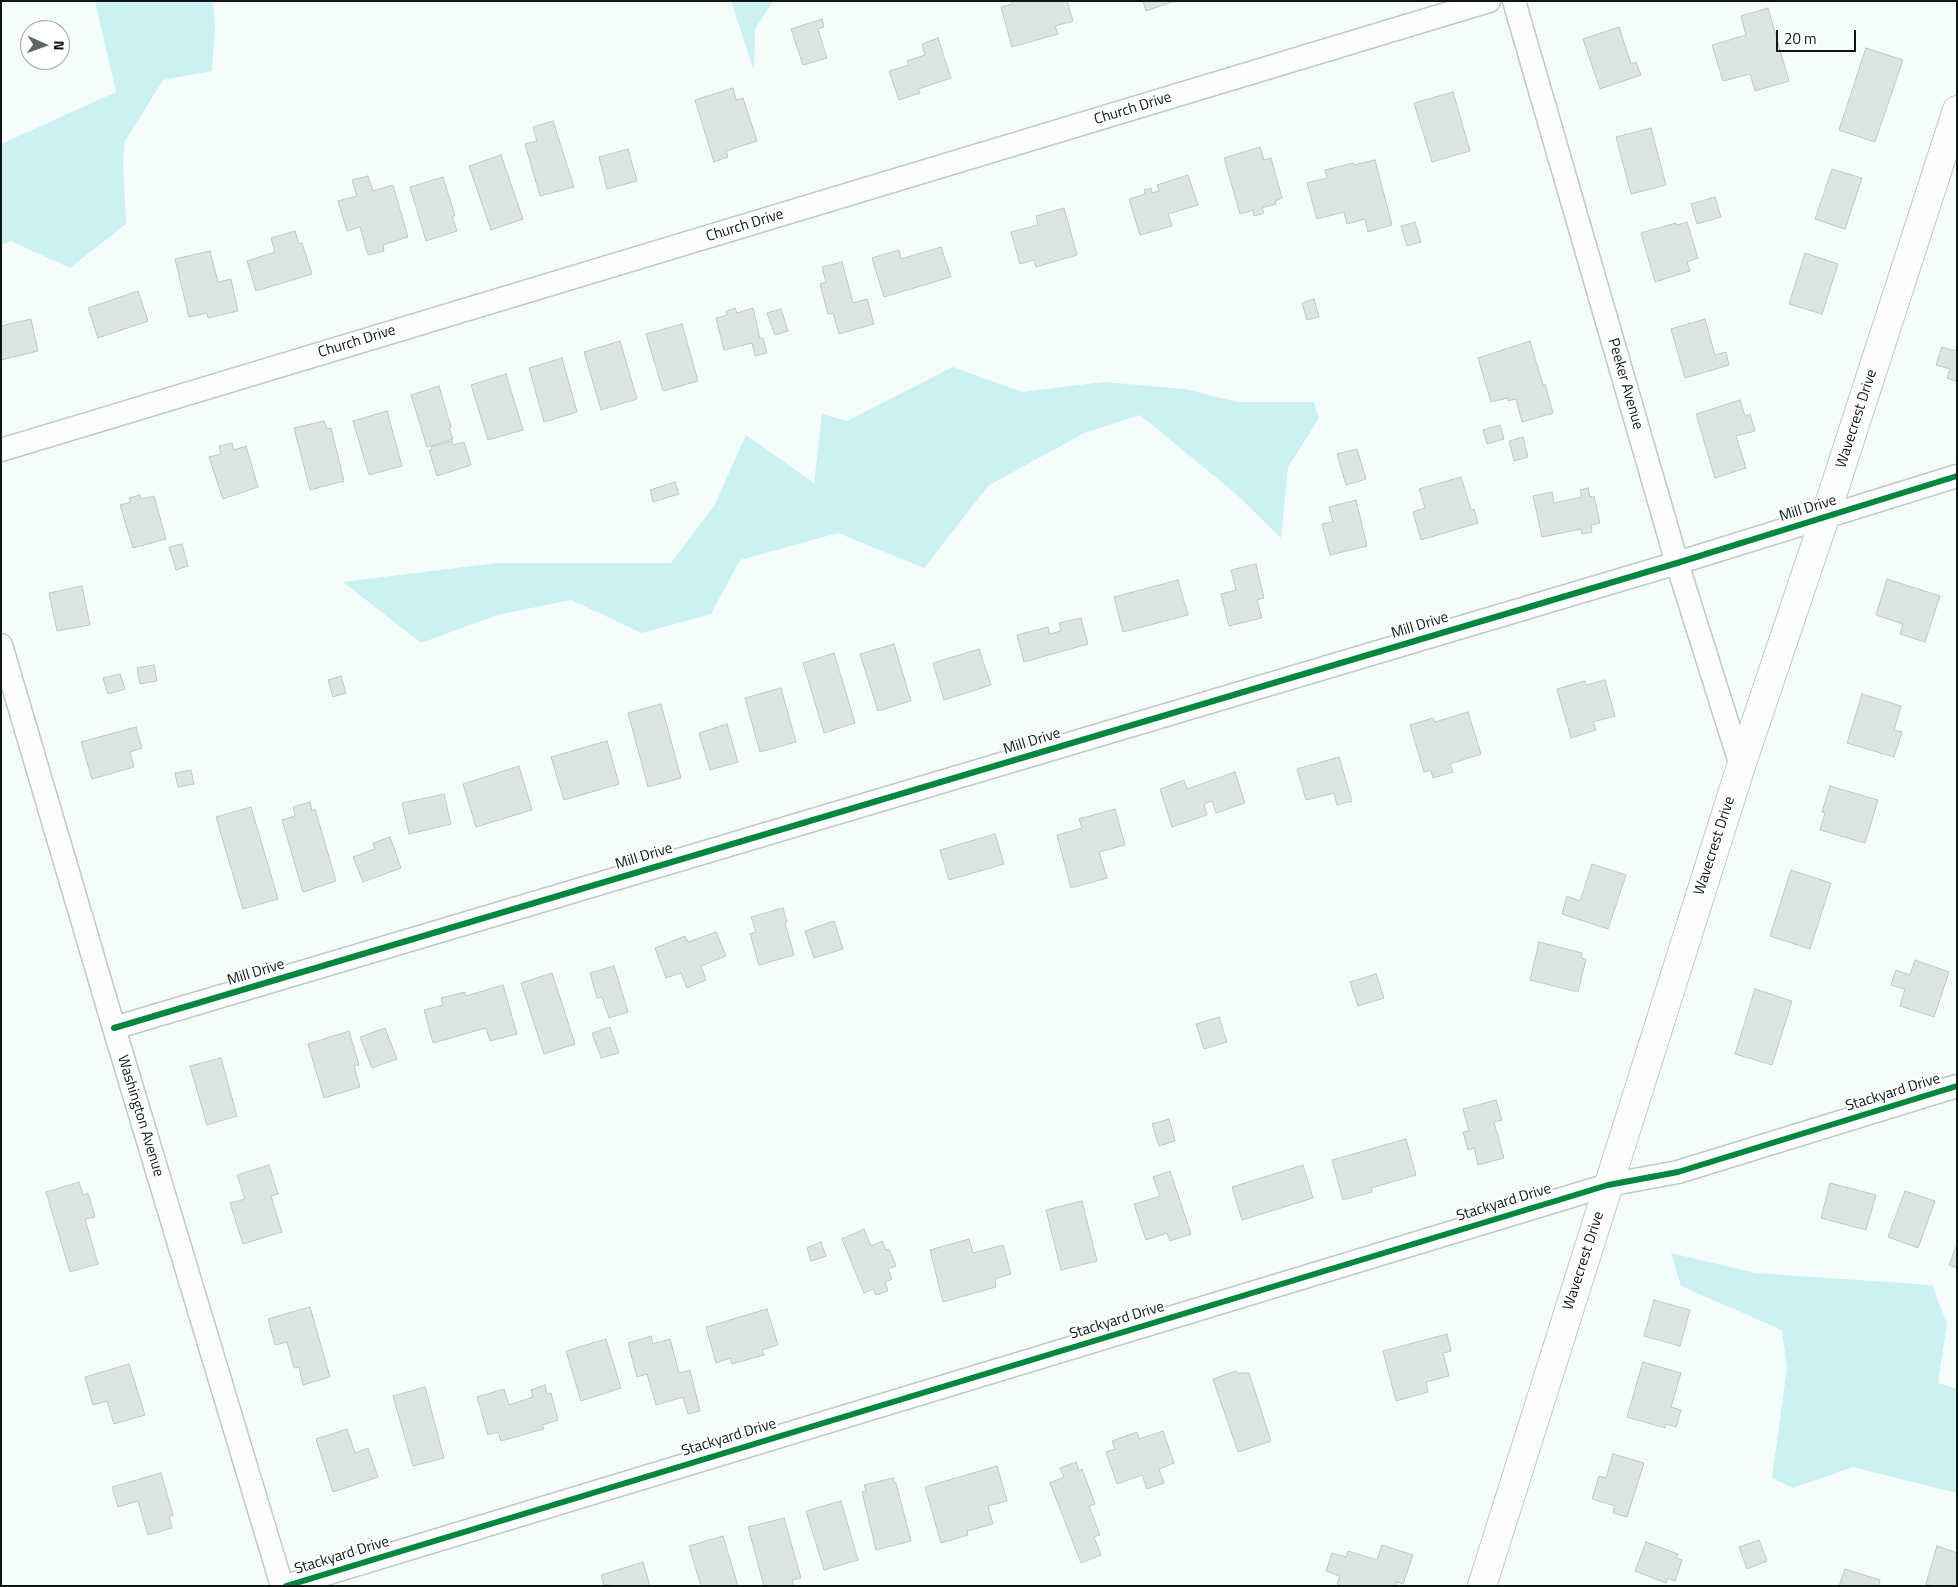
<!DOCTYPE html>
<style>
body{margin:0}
#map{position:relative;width:1958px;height:1587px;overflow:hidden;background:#f4fcfc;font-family:"Titillium Web",sans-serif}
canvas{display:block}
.frame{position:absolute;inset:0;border:2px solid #0e1616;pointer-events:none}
.north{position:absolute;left:20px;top:20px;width:50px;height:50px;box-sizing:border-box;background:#fff;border:1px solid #9fa2a2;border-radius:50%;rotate:92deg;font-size:14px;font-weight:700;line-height:20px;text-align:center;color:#0e1616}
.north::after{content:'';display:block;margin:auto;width:18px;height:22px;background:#5e6666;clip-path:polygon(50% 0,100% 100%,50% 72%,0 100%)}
.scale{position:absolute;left:1776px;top:30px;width:80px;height:22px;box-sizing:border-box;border:2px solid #0e1616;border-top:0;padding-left:6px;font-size:15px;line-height:18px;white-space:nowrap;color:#0e1616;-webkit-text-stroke:4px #fff;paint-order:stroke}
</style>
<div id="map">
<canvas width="1958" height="1587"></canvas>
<div class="frame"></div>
<div class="north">N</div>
<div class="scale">20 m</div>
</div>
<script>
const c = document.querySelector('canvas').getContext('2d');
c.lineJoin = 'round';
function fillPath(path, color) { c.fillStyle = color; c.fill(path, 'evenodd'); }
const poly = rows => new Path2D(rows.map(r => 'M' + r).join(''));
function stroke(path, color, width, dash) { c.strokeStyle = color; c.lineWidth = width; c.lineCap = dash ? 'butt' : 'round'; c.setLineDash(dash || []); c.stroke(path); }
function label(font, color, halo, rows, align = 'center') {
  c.font = font + ' "Titillium Web",sans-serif'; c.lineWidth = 4; c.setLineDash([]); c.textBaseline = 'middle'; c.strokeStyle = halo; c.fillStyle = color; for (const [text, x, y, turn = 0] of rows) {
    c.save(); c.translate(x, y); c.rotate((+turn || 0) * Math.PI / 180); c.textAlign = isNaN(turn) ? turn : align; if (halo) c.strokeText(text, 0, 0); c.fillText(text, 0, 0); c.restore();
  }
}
const green = poly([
 [95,1,213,1,215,26,212,71,163,80,125,141,123,161,126,224,70,268,11,241,1,245,1,144,116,92],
 [731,1,773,1,755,29,754,71],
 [953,367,1022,392,1104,382,1185,389,1237,402,1314,402,1319,418,1288,467,1281,538,1235,493,1140,415,1084,433,988,486,924,568,838,533,740,560,711,614,642,633,571,600,497,615,421,643,343,582,497,563,671,563,714,506,746,435,814,483,822,414,847,421],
 [1671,1253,1755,1273,1932,1285,1947,1324,1938,1383,1957,1389,1957,1493,1853,1467,1793,1488,1772,1478,1787,1368,1782,1330,1681,1286]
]);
const building = poly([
 [1011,1,1067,1,1073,21,1055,26,1058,34,1012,47,1001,7,1012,4,1011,1],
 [1143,1,1175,1,1146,11,1143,1],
 [1768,8,1789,81,1755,91,1750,74,1723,81,1712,45,1746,35,1741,16,1768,8],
 [822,19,824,27,818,29,827,58,803,65,791,29,822,19],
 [1619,27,1631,64,1636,62,1641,75,1600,89,1583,39,1619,27],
 [938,38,951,78,918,89,920,93,899,100,889,71,909,65,907,61,925,55,922,44,938,38],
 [1866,48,1903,60,1875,142,1839,130,1866,48],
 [733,88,736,100,743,98,757,141,726,151,728,157,714,162,695,100,733,88],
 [1453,92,1470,151,1432,162,1414,103,1453,92],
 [553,121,574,187,540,196,525,144,537,141,533,127,553,121],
 [1651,128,1666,185,1631,194,1616,137,1651,128],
 [1260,147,1264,160,1271,158,1282,198,1275,201,1276,204,1262,208,1264,213,1254,216,1253,210,1240,214,1224,158,1260,147],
 [628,149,637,181,607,189,599,157,628,149],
 [501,155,523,219,491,230,469,166,501,155],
 [1375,160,1392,225,1368,232,1365,219,1347,224,1344,212,1317,219,1307,183,1327,178,1325,170,1353,163,1354,165,1375,160],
 [1832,169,1862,178,1845,229,1815,219,1832,169],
 [1188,175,1198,205,1168,214,1172,226,1140,235,1129,199,1145,194,1144,190,1151,188,1152,193,1159,191,1157,185,1188,175],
 [368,176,373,191,393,185,408,237,383,245,384,251,368,255,360,227,347,231,338,201,357,196,352,180,368,176],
 [443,177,455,216,452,216,457,231,426,241,410,187,443,177],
 [1715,197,1721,217,1697,224,1691,204,1715,197],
 [1064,208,1077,255,1036,267,1034,260,1020,264,1011,232,1038,225,1036,216,1064,208],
 [1415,222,1421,242,1407,246,1401,226,1415,222],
 [1687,222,1698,258,1687,262,1690,271,1655,282,1641,233,1676,223,1677,225,1687,222],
 [295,231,299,244,302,243,312,274,256,291,247,261,275,252,271,238,295,231],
 [941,247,951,277,884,297,872,258,899,250,901,259,941,247],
 [210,251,218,282,231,279,238,311,208,318,207,313,189,317,175,259,210,251],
 [1805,253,1838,264,1822,314,1789,304,1805,253],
 [842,262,853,303,867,299,874,324,839,334,833,313,828,314,820,284,826,282,822,267,842,262],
 [138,291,148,321,98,338,88,308,138,291],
 [1314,299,1319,317,1307,320,1302,303,1314,299],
 [735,308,737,313,753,308,760,339,763,338,767,353,755,356,752,343,724,350,716,318,727,315,726,311,735,308],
 [781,309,788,331,775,335,767,313,781,309],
 [31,319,38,351,1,360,1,326,31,319],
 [1705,319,1715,355,1726,352,1729,365,1685,378,1671,329,1705,319],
 [682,324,698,381,663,391,646,334,682,324],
 [620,341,637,399,601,410,584,352,620,341],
 [1530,341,1543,385,1545,384,1553,413,1522,422,1516,399,1508,401,1508,398,1491,402,1478,358,1530,341],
 [1957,346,1957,382,1947,378,1950,369,1936,365,1942,347,1955,351,1957,346],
 [562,358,577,412,544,422,529,368,562,358],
 [506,374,523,430,488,440,471,385,506,374],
 [439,386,451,427,449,428,453,439,427,447,411,395,439,386],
 [1740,400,1745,416,1750,414,1755,431,1736,436,1746,468,1715,478,1696,414,1740,400],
 [387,411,402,466,369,475,353,421,387,411],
 [324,421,327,429,331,428,344,481,310,490,294,428,324,421],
 [1500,425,1504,439,1487,444,1483,430,1500,425],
 [1523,437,1528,457,1514,461,1509,441,1523,437],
 [452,441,453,445,464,442,471,465,437,476,429,450,432,450,431,447,452,441],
 [232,443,234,450,246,446,258,487,223,499,209,457,221,454,219,446,232,443],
 [1357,449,1366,479,1346,485,1337,454,1357,449],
 [1461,477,1471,510,1474,509,1478,523,1421,540,1413,512,1425,508,1419,489,1461,477],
 [675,482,679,494,653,502,650,490,675,482],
 [1588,488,1590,497,1594,496,1600,523,1591,525,1592,532,1582,534,1581,529,1542,537,1533,496,1552,492,1554,503,1582,497,1580,490,1588,488],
 [140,495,141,499,154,496,166,539,133,548,120,505,131,502,129,498,140,495],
 [1356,500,1367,546,1330,555,1322,524,1333,522,1329,507,1356,500],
 [182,544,188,566,176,570,169,547,182,544],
 [1256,564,1264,598,1257,600,1262,618,1229,626,1221,594,1236,590,1231,570,1256,564],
 [1887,579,1940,596,1925,642,1900,634,1903,624,1876,615,1887,579],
 [1178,580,1188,615,1123,632,1114,597,1178,580],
 [82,586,90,625,57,631,49,593,82,586],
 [1081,618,1088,644,1024,662,1017,635,1048,627,1050,634,1061,631,1059,623,1081,618],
 [894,644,911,701,878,711,860,654,894,644],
 [979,649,991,685,944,700,933,663,979,649],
 [834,653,855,723,824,733,803,663,834,653],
 [154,665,157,681,140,684,137,668,154,665],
 [120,674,125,689,108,694,103,678,120,674],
 [341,676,346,693,333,697,328,680,341,676],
 [1605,680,1615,716,1593,722,1596,730,1571,738,1557,689,1585,681,1586,685,1605,680],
 [781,688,796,742,760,752,745,698,781,688],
 [1862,694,1901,706,1894,730,1902,732,1894,757,1847,743,1862,694],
 [661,704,681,778,648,787,628,713,661,704],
 [1468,712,1481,754,1450,764,1453,772,1433,778,1431,770,1424,772,1410,725,1433,718,1435,722,1468,712],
 [727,724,738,762,710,770,699,733,727,724],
 [136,727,142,748,130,752,134,767,92,779,81,742,136,727],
 [607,741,619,784,564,800,551,757,607,741],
 [1339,757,1352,801,1337,805,1334,793,1306,800,1297,769,1339,757],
 [519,766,532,810,476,827,463,784,519,766],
 [191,770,194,784,178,787,175,773,191,770],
 [1235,772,1245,803,1216,813,1212,801,1204,804,1207,815,1172,827,1160,789,1184,780,1187,789,1235,772],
 [1830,786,1878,800,1865,843,1820,830,1825,813,1822,812,1830,786],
 [444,794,451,824,409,834,402,803,444,794],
 [310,802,312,811,315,809,336,881,303,892,282,820,295,816,293,807,310,802],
 [251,807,278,899,243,909,216,817,251,807],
 [1115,809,1125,845,1099,852,1107,878,1071,888,1057,835,1082,828,1079,819,1115,809],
 [995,834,1004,864,949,880,940,850,995,834],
 [390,837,401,868,363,882,353,857,375,849,373,843,390,837],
 [1592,864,1626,875,1608,929,1562,914,1567,896,1580,901,1592,864],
 [1791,870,1831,883,1810,949,1770,936,1791,870],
 [783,908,787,922,785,923,794,955,759,965,750,934,756,932,751,917,783,908],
 [834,921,843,949,814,958,805,931,834,921],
 [716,932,726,956,701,966,706,980,687,988,681,973,666,978,655,948,685,936,688,942,716,932],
 [1539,942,1582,953,1581,958,1586,959,1578,992,1530,980,1539,942],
 [1915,960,1949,972,1934,1017,1900,1006,1905,989,1891,985,1896,970,1910,975,1915,960],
 [614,966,628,1012,609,1018,602,997,597,998,590,973,614,966],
 [552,973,575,1044,544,1054,521,983,552,973],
 [1376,974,1384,998,1358,1006,1350,982,1376,974],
 [503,985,517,1034,490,1041,486,1028,433,1043,424,1010,443,1005,441,998,465,992,466,996,503,985],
 [1755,989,1792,1001,1772,1065,1735,1054,1755,989],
 [1219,1017,1227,1042,1204,1049,1196,1024,1219,1017],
 [610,1027,619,1053,601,1058,592,1033,610,1027],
 [385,1028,397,1059,372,1068,360,1037,385,1028],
 [349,1031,359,1065,354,1066,360,1087,324,1098,308,1044,349,1031],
 [221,1058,237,1116,207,1125,190,1066,221,1058],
 [1496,1100,1502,1120,1494,1122,1504,1158,1478,1165,1474,1148,1468,1150,1463,1132,1469,1131,1463,1109,1496,1100],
 [1169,1119,1175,1141,1159,1146,1152,1124,1169,1119],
 [1406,1139,1416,1175,1371,1188,1372,1192,1343,1200,1332,1160,1406,1139],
 [269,1165,278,1194,271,1196,282,1232,243,1244,230,1203,245,1199,237,1175,269,1165],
 [1303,1165,1313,1198,1242,1220,1232,1187,1303,1165],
 [1170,1171,1191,1234,1170,1241,1167,1233,1146,1240,1134,1204,1160,1196,1153,1177,1170,1171],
 [79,1182,83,1195,88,1193,95,1217,85,1219,98,1264,70,1272,46,1192,79,1182],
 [1830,1183,1876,1195,1866,1230,1821,1218,1830,1183],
 [1905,1191,1935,1201,1918,1248,1888,1237,1905,1191],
 [1082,1201,1097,1261,1061,1270,1046,1210,1082,1201],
 [864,1229,871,1246,882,1241,886,1250,889,1249,896,1266,888,1269,892,1279,885,1282,888,1291,876,1295,873,1289,864,1293,842,1239,864,1229],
 [969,1239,973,1253,1003,1245,1011,1274,995,1279,996,1287,943,1302,930,1250,969,1239],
 [821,1242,826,1256,811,1261,807,1248,821,1242],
 [1957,1244,1957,1268,1949,1265,1957,1244],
 [1654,1300,1690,1310,1680,1346,1644,1336,1654,1300],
 [310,1307,330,1377,303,1385,299,1367,294,1368,287,1342,275,1345,268,1319,310,1307],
 [767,1309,778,1345,762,1350,764,1355,732,1364,730,1358,716,1363,706,1327,767,1309],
 [1447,1334,1451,1351,1443,1353,1449,1376,1426,1382,1428,1392,1396,1401,1383,1351,1447,1334],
 [651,1336,653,1344,670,1339,679,1373,690,1370,700,1411,688,1414,683,1397,656,1405,647,1374,637,1377,628,1343,651,1336],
 [606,1339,621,1388,581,1401,566,1351,606,1339],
 [1643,1362,1681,1373,1671,1407,1681,1410,1676,1427,1666,1424,1665,1428,1627,1417,1643,1362],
 [129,1364,145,1415,114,1424,107,1401,93,1405,85,1377,129,1364],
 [1236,1371,1237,1373,1249,1373,1271,1441,1238,1452,1213,1379,1236,1371],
 [545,1385,547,1394,551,1393,558,1420,542,1425,544,1429,501,1441,498,1432,488,1435,477,1397,504,1389,509,1405,533,1397,531,1390,545,1385],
 [425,1387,444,1458,413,1466,393,1396,425,1387],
 [347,1429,355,1453,368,1448,378,1477,333,1492,316,1439,347,1429],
 [1163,1431,1174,1463,1159,1469,1164,1483,1147,1489,1142,1475,1117,1484,1106,1452,1115,1449,1112,1441,1137,1432,1139,1439,1163,1431],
 [1613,1454,1644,1463,1627,1517,1613,1513,1615,1506,1592,1499,1599,1476,1606,1478,1613,1454],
 [1076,1462,1079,1471,1082,1469,1095,1504,1089,1506,1100,1535,1094,1537,1101,1555,1081,1563,1050,1483,1064,1477,1060,1468,1076,1462],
 [997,1466,1007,1501,988,1506,993,1524,967,1531,968,1535,941,1543,925,1487,997,1466],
 [161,1473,173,1515,169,1517,172,1528,148,1535,138,1501,118,1507,112,1487,161,1473],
 [893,1478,894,1482,896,1483,911,1541,876,1550,862,1492,866,1491,864,1485,893,1478],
 [841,1501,858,1560,824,1570,806,1511,841,1501],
 [784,1518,801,1578,792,1580,794,1586,764,1586,748,1527,784,1518],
 [723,1536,738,1586,701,1586,689,1546,723,1536],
 [1759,1540,1767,1561,1747,1569,1739,1547,1759,1540],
 [1646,1542,1678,1554,1676,1558,1682,1560,1675,1581,1668,1578,1666,1583,1635,1571,1646,1542],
 [1382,1545,1413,1555,1403,1584,1397,1582,1396,1586,1343,1586,1337,1584,1340,1576,1326,1571,1332,1553,1346,1557,1348,1551,1377,1560,1382,1545],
 [1937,1546,1957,1553,1957,1586,1933,1586,1926,1584,1937,1546],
 [643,1562,650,1586,610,1586,609,1584,604,1585,601,1575,643,1562],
 [1845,1569,1880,1580,1879,1586,1839,1586,1845,1569]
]);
const minor = poly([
 [1514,1,1677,563,1741,766],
 [1,450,1489,1],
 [1,645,114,1028,282,1586],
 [114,1028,1677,563,1957,476],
 [286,1586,1608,1185,1678,1172,1957,1086]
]);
const tertiary = poly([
 [1482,1586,1741,766,1825,517,1957,110]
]);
const cycleway = poly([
 [114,1028,1677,563,1957,476],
 [286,1586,1608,1185,1678,1172,1957,1086]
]);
const streetNames = [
 ["Church Drive",1133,109,-17],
 ["Church Drive",745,226,-17],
 ["Church Drive",357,342,-17],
 ["Peeker Avenue",1625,384,74],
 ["Wavecrest Drive",1857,419,-72],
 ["Mill Drive",1808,509,-17],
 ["Mill Drive",1420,626,-17],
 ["Mill Drive",1032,742,-17],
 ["Wavecrest Drive",1715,846,-72],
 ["Mill Drive",644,857,-17],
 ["Mill Drive",256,973,-17],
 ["Stackyard Drive",1893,1093,-17],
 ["Washington Avenue",140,1116,73],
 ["Stackyard Drive",1504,1203,-17],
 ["Wavecrest Drive",1584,1261,-72],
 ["Stackyard Drive",1117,1321,-17],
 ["Stackyard Drive",729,1438,-17],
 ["Stackyard Drive",342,1556,-17]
];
fillPath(green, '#ccf1f2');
fillPath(building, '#dce4e4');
stroke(building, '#c0c7c7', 1);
stroke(minor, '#c0c8c8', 25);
stroke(tertiary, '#c0c8c8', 30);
stroke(minor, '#fdffff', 22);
stroke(tertiary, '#fdffff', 28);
stroke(cycleway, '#00873e', 6);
label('15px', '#0e1616', '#fff', streetNames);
</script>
